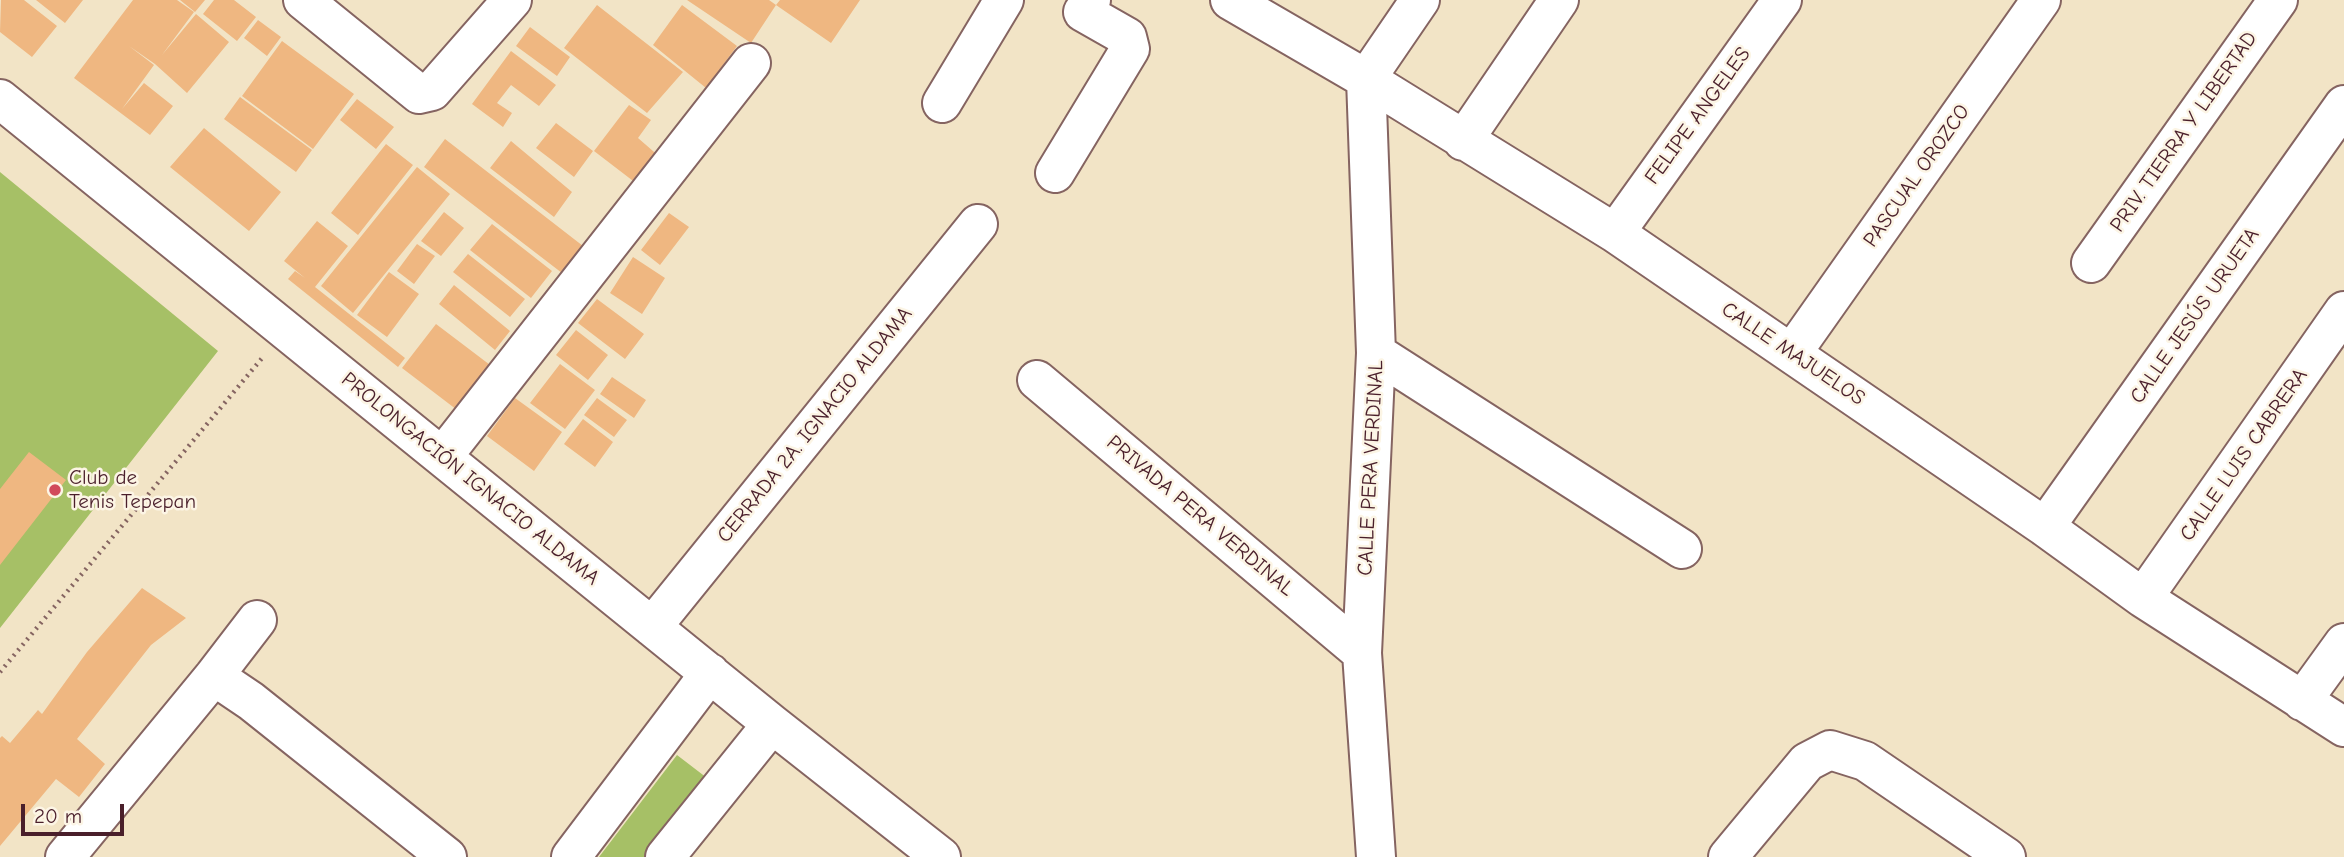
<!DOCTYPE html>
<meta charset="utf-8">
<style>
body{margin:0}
#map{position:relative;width:2344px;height:857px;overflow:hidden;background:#f2e4c6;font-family:"Comic Neue",sans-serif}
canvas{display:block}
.scale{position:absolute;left:21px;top:804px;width:103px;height:32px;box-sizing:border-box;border:4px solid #4a1f2b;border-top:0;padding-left:9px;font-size:21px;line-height:24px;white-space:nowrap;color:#4a1f2b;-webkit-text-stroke:5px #fcf5e5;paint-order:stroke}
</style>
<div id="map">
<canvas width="2344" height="857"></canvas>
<div class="scale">20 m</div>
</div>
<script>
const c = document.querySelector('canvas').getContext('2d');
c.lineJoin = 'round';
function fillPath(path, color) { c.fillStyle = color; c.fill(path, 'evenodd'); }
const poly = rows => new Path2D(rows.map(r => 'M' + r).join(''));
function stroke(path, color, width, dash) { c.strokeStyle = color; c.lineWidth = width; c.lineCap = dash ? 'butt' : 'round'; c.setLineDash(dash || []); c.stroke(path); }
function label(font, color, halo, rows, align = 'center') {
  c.font = font + ' "Comic Neue",sans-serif'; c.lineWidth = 5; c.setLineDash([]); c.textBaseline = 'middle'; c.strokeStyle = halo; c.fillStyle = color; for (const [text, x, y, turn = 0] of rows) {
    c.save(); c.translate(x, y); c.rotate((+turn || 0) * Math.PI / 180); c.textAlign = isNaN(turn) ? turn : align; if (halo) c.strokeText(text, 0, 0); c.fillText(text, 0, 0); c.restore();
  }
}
const green = poly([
 [0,172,218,351,0,628],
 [677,755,707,778,644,857,599,857]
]);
const building = poly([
 [1,0,24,0,57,26,32,57,0,32],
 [36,0,83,0,65,23],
 [133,0,177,0,194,12,162,55,196,14,229,42,187,93,155,64,129,46,154,65,122,109,144,83,173,106,150,135,74,78],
 [180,0,205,0,195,12],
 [214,0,234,0,256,17,237,41,203,14],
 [687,0,769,0,776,5,751,43],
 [780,0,860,0,831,43,776,5],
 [597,5,683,72,647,113,564,48],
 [682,5,737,46,706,88,653,45],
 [258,20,281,37,267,56,244,38],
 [530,27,570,57,557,76,516,46],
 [282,41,354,94,313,149,242,96],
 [511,51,556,85,539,106,511,85,497,103,512,113,503,127,472,104],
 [240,97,312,150,296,172,224,119],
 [357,99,394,127,376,149,340,120],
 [629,105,651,120,638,138,661,158,641,187,594,151],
 [556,123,593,151,574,177,536,148],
 [204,128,281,192,249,231,170,167],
 [445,139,583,246,562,273,424,167],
 [511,141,572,192,554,217,490,168],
 [386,144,413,165,358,235,331,213],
 [417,167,450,194,353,313,321,286],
 [444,212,464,228,441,256,421,241],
 [669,213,689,227,660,265,641,250],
 [317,221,348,246,315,287,405,358,398,367,288,279,295,271,305,278,284,261],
 [492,224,552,271,531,298,470,250],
 [417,244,435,256,414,284,397,271],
 [468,254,525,299,510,317,453,272],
 [633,257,665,278,642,314,610,293],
 [389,272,419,294,387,337,357,315],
 [454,285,510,331,495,350,439,304],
 [597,299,644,334,625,359,578,323],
 [436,324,498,371,465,416,402,368],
 [576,330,608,355,588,380,556,355],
 [560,364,595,390,565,429,530,403],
 [612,377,646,400,634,418,600,394],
 [515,398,562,432,534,471,487,436],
 [597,398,627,420,614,437,584,415],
 [583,419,613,442,595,467,564,444],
 [29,452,66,480,0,565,0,489],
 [142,588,186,618,151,645,77,739,105,764,79,797,56,779,0,846,0,738,2,736,10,743,38,710,42,714,87,652]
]);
const path = poly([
 [0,672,263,357]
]);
const minor = poly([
 [303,0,419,94,432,91,512,0],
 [1230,0,1366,79,1615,233,2045,527,2143,598,2344,727],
 [0,99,772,724,941,857],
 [942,103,1004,0],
 [1463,141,1559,0],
 [1055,173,1130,49,1127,37,1083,12,1091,0],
 [1615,233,1782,0],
 [2091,263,2278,0],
 [1376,353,1682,549],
 [1792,353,2041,0],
 [1037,380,1362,653],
 [443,456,751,63],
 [2045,527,2344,105],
 [2143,598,2344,311],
 [652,627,978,224],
 [214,676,251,701,447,857],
 [2302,701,2344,643],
 [65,857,214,676,257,620],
 [571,857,710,673],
 [665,857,772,724],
 [1376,857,1362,653,1376,353,1366,79,1420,0],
 [1728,857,1807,762,1830,750,1865,761,2006,857]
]);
const markers = [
 [55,490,7,"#d1495b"]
];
const streetNames = [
 ["FELIPE ANGELES",1698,116,-54],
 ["PRIV. TIERRA Y LIBERTAD",2184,132,-55],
 ["PASCUAL OROZCO",1917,176,-55],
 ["CALLE JESÚS URUETA",2195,316,-55],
 ["CALLE MAJUELOS",1793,354,34],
 ["CERRADA 2A. IGNACIO ALDAMA",815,425,-51],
 ["CALLE LUIS CABRERA",2244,455,-55],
 ["CALLE PERA VERDINAL",1371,468,-87],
 ["PROLONGACIÓN IGNACIO ALDAMA",470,479,39],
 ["PRIVADA PERA VERDINAL",1200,516,40]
];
const poiNames = [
 ["Club de",69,478],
 ["Tenis Tepepan",69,502]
];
fillPath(green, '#a6c066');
fillPath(building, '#efb781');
stroke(minor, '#856461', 42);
stroke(path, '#856461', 4.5, [2, 5]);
stroke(minor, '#fff', 38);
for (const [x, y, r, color] of markers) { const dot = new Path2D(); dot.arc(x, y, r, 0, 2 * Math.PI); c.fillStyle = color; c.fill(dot); stroke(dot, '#fcf5e5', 2.5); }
label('21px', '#4a1f2b', '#fcf5e5', streetNames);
label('21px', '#4a1f2b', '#fcf5e5', poiNames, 'left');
</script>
